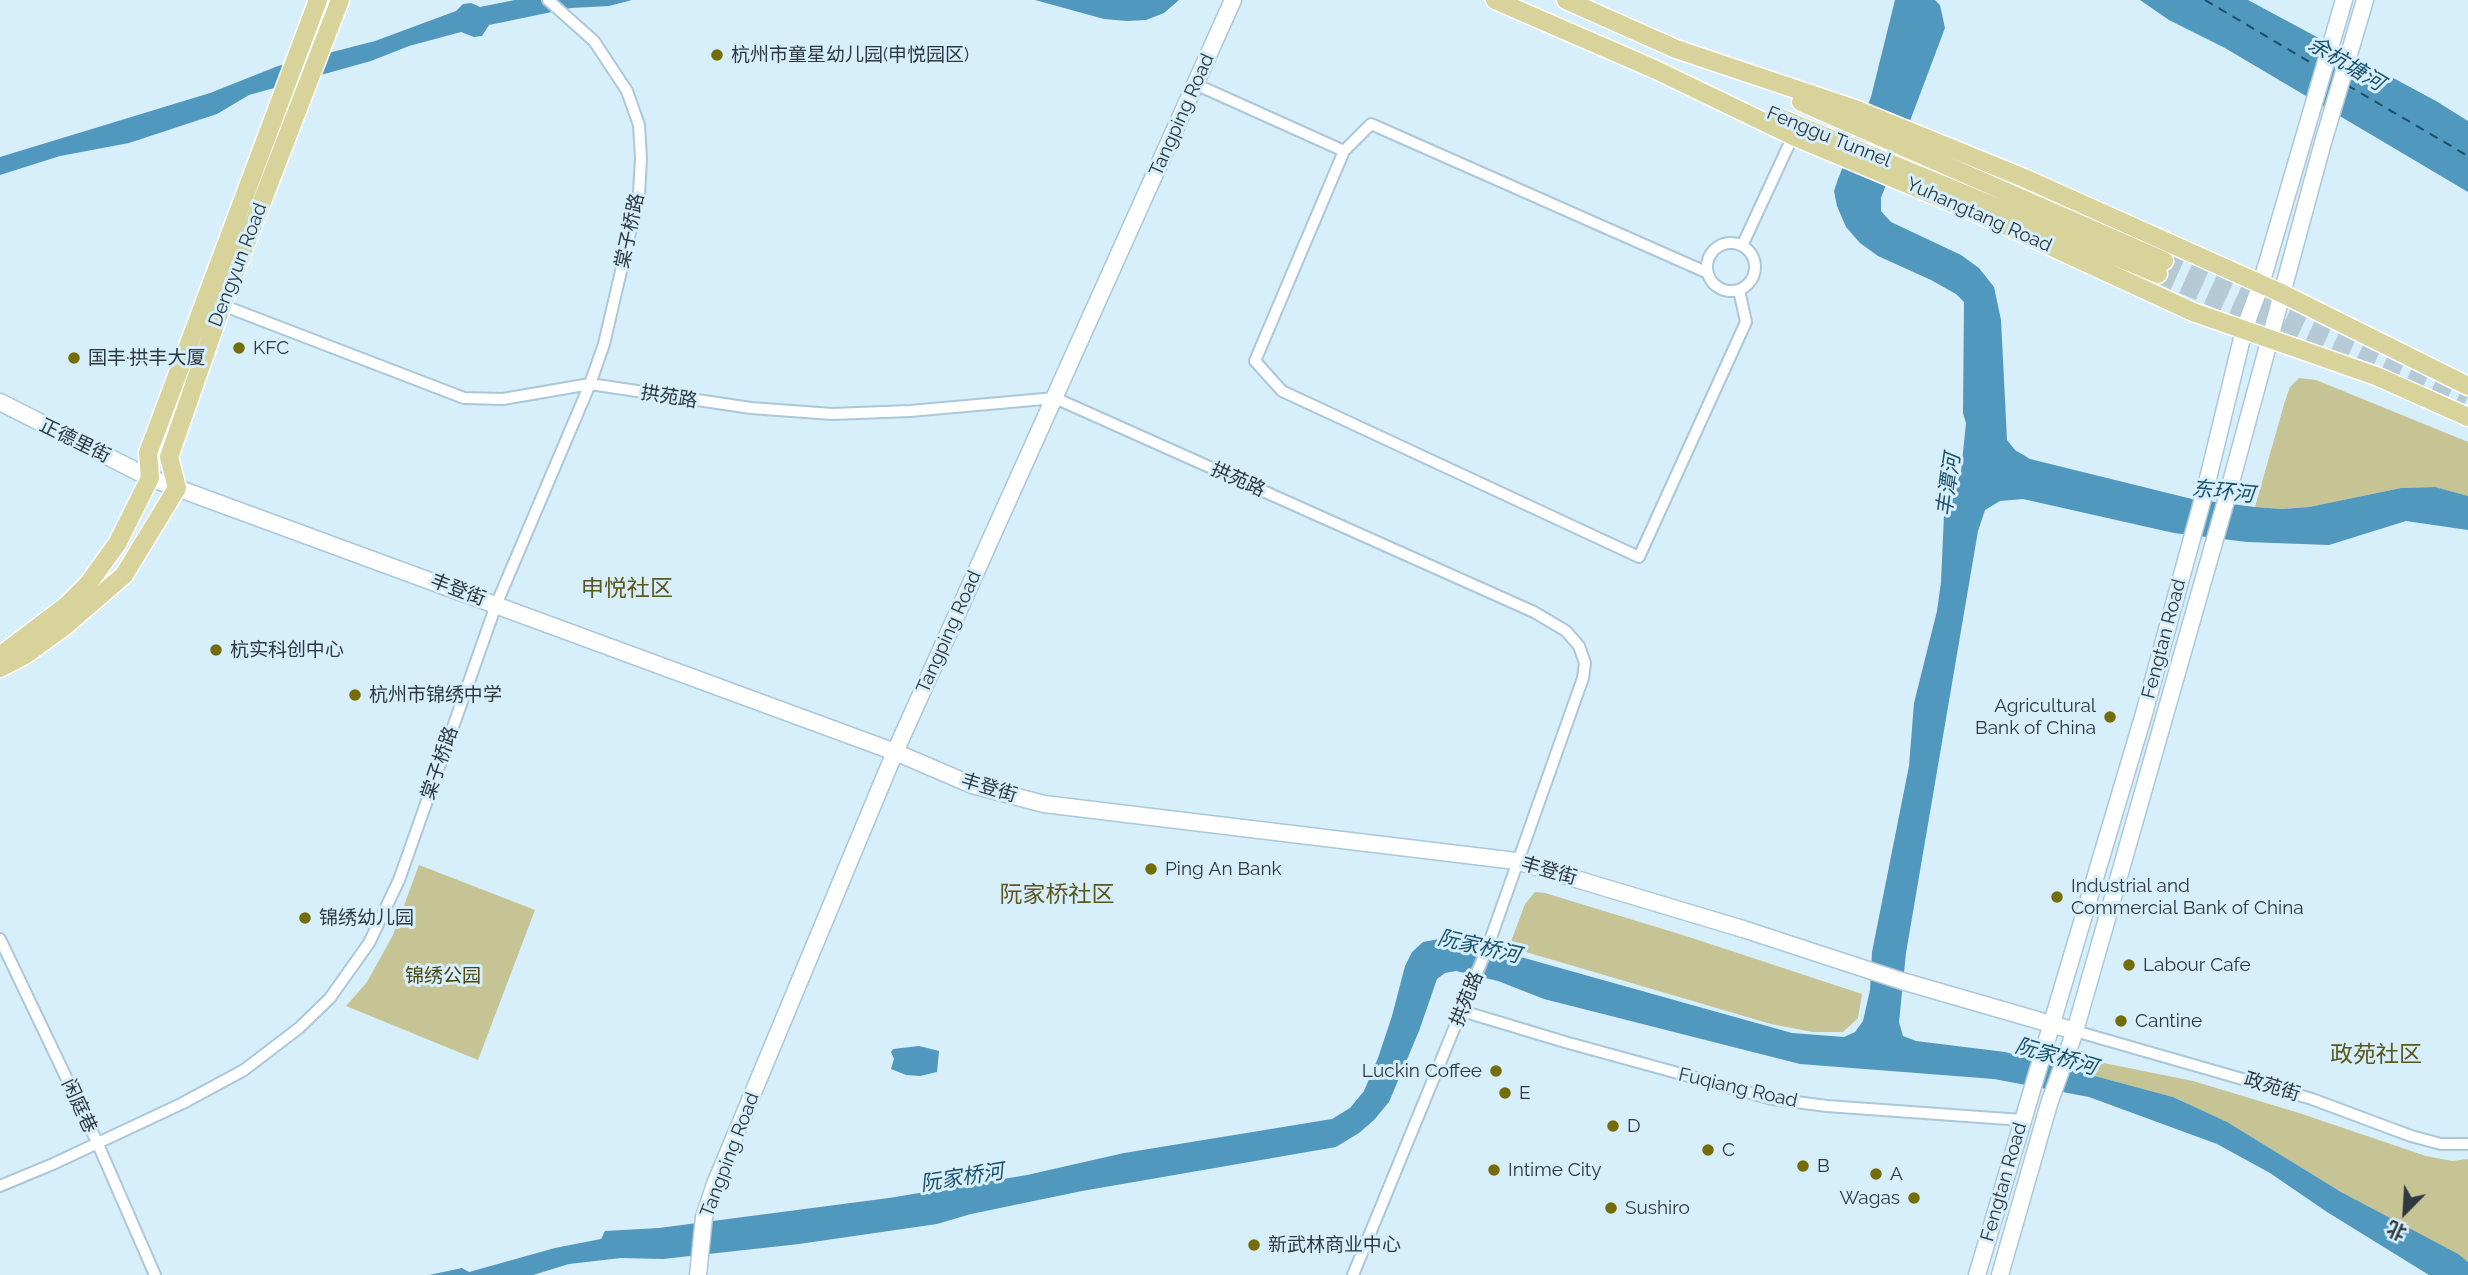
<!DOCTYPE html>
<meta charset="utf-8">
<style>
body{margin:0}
#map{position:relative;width:2468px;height:1275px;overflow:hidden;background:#d7eefb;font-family:Raleway,"Noto Sans SC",sans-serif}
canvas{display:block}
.north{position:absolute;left:2370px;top:1177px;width:70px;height:70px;-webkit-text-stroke:5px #d7eefb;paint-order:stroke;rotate:204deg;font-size:19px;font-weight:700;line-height:28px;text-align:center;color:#2d383f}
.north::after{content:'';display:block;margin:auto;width:24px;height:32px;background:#2d383f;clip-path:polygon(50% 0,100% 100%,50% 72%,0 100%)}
</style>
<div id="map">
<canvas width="2468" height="1275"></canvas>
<div class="north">北</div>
</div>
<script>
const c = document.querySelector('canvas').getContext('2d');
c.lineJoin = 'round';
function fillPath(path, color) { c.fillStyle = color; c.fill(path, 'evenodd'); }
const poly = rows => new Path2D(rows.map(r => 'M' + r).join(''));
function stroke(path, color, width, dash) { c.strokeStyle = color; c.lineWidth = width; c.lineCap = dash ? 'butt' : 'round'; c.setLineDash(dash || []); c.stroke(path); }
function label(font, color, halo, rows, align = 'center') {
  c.font = font + ' Raleway,"Noto Sans SC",sans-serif'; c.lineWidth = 6; c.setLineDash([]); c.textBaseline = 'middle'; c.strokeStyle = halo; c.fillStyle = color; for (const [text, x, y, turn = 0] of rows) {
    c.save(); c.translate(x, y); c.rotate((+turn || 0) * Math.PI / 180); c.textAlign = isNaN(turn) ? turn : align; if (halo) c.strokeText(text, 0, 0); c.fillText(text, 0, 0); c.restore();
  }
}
const green = poly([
 [2299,378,2316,380,2468,442,2468,496,2434,487,2401,488,2309,507,2282,509,2255,507,2285,401,2290,387],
 [419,865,535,910,478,1060,346,1006,367,982,393,935],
 [1535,892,1545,893,1689,937,1862,994,1858,1018,1843,1032,1813,1032,1771,1024,1509,947,1525,904],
 [2094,1061,2193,1081,2299,1113,2426,1156,2452,1161,2468,1159,2468,1262,2341,1192,2226,1122,2173,1097,2090,1075]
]);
const water = poly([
 [515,0,632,0,609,6,571,8,489,25,482,36,474,37,461,32,409,46,371,61,249,95,217,114,129,143,60,156,0,175,0,157,210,93,278,66,375,41,456,11,463,4,471,3,480,7],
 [1035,0,1179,0,1164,13,1146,20,1127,21,1104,19],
 [1895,0,1935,0,1940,5,1945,28,1881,198,1881,211,1891,222,1961,255,1979,268,1994,287,2001,320,2007,440,2015,450,2030,459,2192,499,2255,507,2282,509,2309,507,2401,488,2435,487,2468,496,2468,530,2406,521,2329,545,2247,542,2174,533,2023,499,2000,501,1985,510,1978,531,1906,953,1899,1022,1903,1036,1916,1041,2005,1052,2173,1097,2227,1122,2341,1192,2458,1254,2468,1262,2468,1275,2429,1275,2327,1212,2270,1173,2217,1144,2089,1097,1994,1079,1800,1064,1544,999,1498,981,1456,971,1445,973,1437,979,1419,1031,1389,1102,1374,1120,1359,1133,1336,1147,1082,1191,971,1214,937,1224,799,1244,663,1259,621,1258,569,1264,533,1275,429,1275,462,1268,469,1272,555,1248,601,1239,605,1231,659,1228,889,1198,1027,1175,1124,1153,1332,1119,1350,1108,1364,1091,1378,1058,1392,1016,1405,966,1412,952,1423,942,1439,939,1463,943,1510,954,1792,1033,1844,1037,1855,1032,1863,1021,1870,990,1872,952,1909,766,1914,703,1937,611,1941,582,1944,515,1961,472,1966,423,1963,413,1964,302,1956,294,1931,280,1878,256,1860,243,1846,227,1837,206,1834,191,1838,179,1871,97],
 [2140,0,2248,0,2436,101,2468,121,2468,192,2225,48,2169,20],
 [919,1046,939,1051,937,1072,920,1076,906,1075,891,1069,894,1059,891,1052,893,1049]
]);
const ferry = poly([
 [2205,0,2318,67],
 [2347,85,2468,156]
]);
const primaryTunnel = poly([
 [2164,261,2468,396],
 [2158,274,2380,370]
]);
const street = poly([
 [1195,84,1344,151],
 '1707 267a24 24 0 1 1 48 0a24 24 0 1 1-48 0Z',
 [1742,246,1793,136],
 [1708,273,1371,124,1344,151,1255,361,1282,391,1639,557,1746,322,1739,290],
 [222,305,464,398,503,399,590,384,751,408,832,414,910,411,1055,398,1534,612,1566,631,1579,646,1585,663,1583,678,1488,946,1353,1275],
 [0,939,97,1142,155,1275],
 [1462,1011,1565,1042,1772,1099,1827,1106,2022,1120],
 [2075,1031,2312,1099,2411,1136,2441,1144,2468,1144],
 [0,1186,53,1164,183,1103,244,1070,299,1028,330,998,369,943,399,880,496,605,590,384,604,344,639,194,641,158,639,125,627,91,594,41,548,0]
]);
const secondary = poly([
 [0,402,150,478,895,752,972,785,1044,804,1516,861,1743,929,1902,981,2075,1031],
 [698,1275,704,1217,715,1184,895,752,1233,0],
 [1977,1275,2143,717,2205,491,2244,330,2261,284,2344,0],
 [2000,1275,2049,1104,2075,1031,2227,497,2322,146,2365,0]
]);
const primary = poly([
 [1495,0,1654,69,1793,136,2000,223,2193,312,2376,376,2468,417],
 [1566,0,1676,49,1855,109,2024,178,2283,294,2468,386],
 [1801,102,2164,261],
 [1778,117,2158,274],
 [0,656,66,606,88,584,117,544,150,478,148,453,318,0],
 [0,668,25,655,65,626,124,575,177,488,169,457,222,305,340,0]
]);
const markers = [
 [717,55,7,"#736c07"],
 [239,348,7,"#736c07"],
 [74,358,7,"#736c07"],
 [216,650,7,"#736c07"],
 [355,695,7,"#736c07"],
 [2110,717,7,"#736c07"],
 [1151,869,7,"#736c07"],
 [2057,897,7,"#736c07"],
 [305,918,7,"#736c07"],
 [2129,965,7,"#736c07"],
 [2121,1021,7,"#736c07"],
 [1496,1071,7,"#736c07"],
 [1505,1093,7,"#736c07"],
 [1613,1126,7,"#736c07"],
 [1708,1150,7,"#736c07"],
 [1803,1166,7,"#736c07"],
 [1494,1170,7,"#736c07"],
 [1876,1174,7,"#736c07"],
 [1914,1198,7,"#736c07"],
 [1611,1208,7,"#736c07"],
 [1254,1245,7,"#736c07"]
];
const poiNames = [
 ["杭州市童星幼儿园(申悦园区)",731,55],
 ["KFC",253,348],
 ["国丰·拱丰大厦",88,358],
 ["杭实科创中心",230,650],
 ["杭州市锦绣中学",369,695],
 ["Agricultural",2096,706,"right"],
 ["Bank of China",2096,728,"right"],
 ["Ping An Bank",1165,869],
 ["Industrial and",2071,886],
 ["Commercial Bank of China",2071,908],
 ["锦绣幼儿园",319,918],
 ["Labour Cafe",2143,965],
 ["Cantine",2135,1021],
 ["Luckin Coffee",1482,1071,"right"],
 ["E",1519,1093],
 ["D",1627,1126],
 ["C",1722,1150],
 ["B",1817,1166],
 ["Intime City",1508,1170],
 ["A",1890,1174],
 ["Wagas",1900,1198,"right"],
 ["Sushiro",1625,1208],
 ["新武林商业中心",1268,1245]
];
const streetNames = [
 ["Tangping Road",1182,115,-66],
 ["Fenggu Tunnel",1829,137,22],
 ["Yuhangtang Road",1979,215,24],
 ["棠子桥路",630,231,-78],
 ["Dengyun Road",238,265,-69],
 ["拱苑路",669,397,9],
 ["正德里街",75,441,26],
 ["拱苑路",1238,480,24],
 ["丰登街",458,590,21],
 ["Tangping Road",949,632,-66],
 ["Fengtan Road",2164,639,-75],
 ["棠子桥路",440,763,-71],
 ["丰登街",989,788,17],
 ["丰登街",1549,871,16],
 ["拱苑路",1467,999,-68],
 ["政苑街",2272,1087,17],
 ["Fuqiang Road",1738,1088,13],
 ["闲庭巷",79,1106,65],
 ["Tangping Road",730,1155,-69],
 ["Fengtan Road",2004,1182,-74]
];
const parkNames = [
 ["锦绣公园",443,976]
];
const waterNames = [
 ["余杭塘河",2346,64,31],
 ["丰潭河",1949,485,-82],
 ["东环河",2223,492,6],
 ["阮家桥河",1479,947,13],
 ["阮家桥河",2056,1057,16],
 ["阮家桥河",962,1178,-9]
];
const quarterNames = [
 ["申悦社区",627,589],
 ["阮家桥社区",1057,895],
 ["政苑社区",2376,1055]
];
fillPath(green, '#c6c394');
fillPath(water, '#5198be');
stroke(ferry, '#19516c', 2, [9, 7]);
stroke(primaryTunnel, '#b5cad5', 18, [18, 9]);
stroke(street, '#abc7d8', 14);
stroke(secondary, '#abc7d8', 19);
stroke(primary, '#fff', 21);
stroke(street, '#fff', 10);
stroke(secondary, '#fff', 16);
stroke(primary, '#d7d39b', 18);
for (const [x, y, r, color] of markers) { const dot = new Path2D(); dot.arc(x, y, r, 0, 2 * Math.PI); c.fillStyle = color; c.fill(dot); stroke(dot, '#d7eefb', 2.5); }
label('19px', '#2d383f', '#d7eefb', poiNames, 'left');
label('19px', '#2d383f', '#d7eefb', streetNames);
label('19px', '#48440d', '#d7eefb', parkNames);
label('italic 21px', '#19516c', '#d7eefb', waterNames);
label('23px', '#5b561a', '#d7eefb', quarterNames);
</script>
